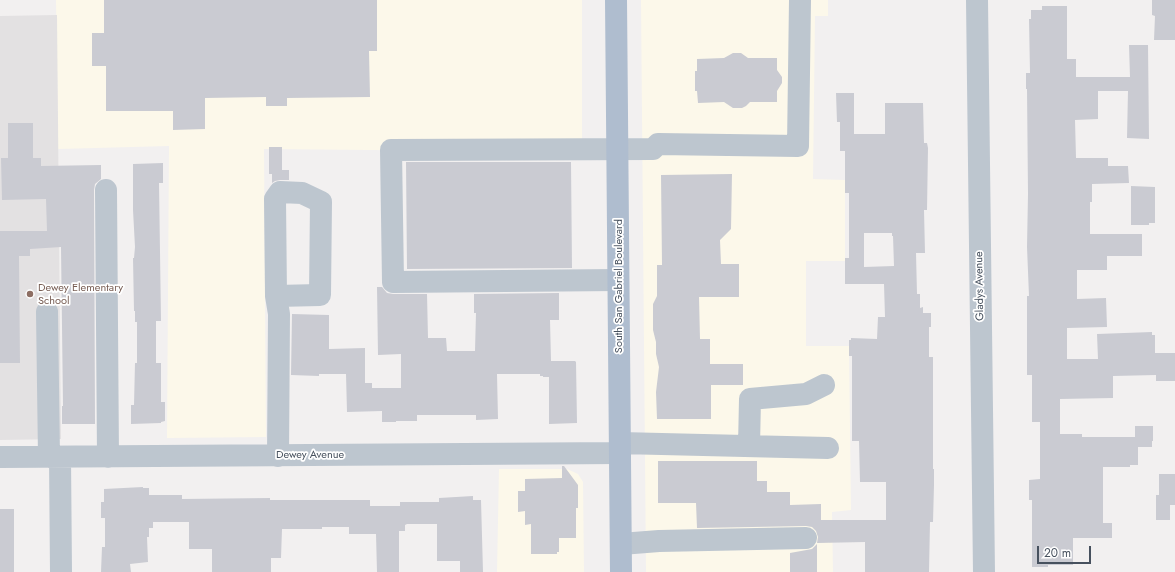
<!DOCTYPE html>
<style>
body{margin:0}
#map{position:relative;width:1175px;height:572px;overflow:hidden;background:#f2f0f0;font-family:Jost,sans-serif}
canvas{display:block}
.scale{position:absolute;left:1037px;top:546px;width:54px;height:18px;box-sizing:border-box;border:2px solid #47515e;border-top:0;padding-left:5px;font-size:12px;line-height:14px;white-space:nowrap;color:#47515e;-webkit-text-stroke:3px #fff;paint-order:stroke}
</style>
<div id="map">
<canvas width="1175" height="572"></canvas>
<div class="scale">20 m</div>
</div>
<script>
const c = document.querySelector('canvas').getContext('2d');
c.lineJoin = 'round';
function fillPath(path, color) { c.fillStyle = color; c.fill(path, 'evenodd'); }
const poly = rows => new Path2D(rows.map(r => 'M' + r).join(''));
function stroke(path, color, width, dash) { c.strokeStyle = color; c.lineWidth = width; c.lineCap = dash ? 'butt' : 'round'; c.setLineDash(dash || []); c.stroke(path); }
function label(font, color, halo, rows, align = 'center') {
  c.font = font + ' Jost,sans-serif'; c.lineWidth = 3.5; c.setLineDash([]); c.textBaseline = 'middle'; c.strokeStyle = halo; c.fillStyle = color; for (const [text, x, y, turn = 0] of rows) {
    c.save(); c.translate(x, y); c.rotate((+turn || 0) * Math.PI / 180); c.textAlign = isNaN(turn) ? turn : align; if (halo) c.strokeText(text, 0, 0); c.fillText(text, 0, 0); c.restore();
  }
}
const commercial = poly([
 [56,0,582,0,582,152,264,149,266,437,167,438,169,146,58,149],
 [641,0,828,0,828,16,815,16,813,179,845,180,845,261,806,261,806,346,849,346,851,510,832,512,833,572,646,572],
 [499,469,567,469,578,474,583,482,584,572,497,572]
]);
const education = poly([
 [57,15,61,439,0,440,0,16]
]);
const building = poly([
 [104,0,377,0,377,51,369,51,370,97,287,98,287,106,266,106,266,97,205,98,205,129,173,130,173,111,106,111,106,66,92,66,92,33,104,33],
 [1152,0,1175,0,1175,40,1154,40,1155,16,1152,15],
 [1042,6,1067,6,1067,59,1076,59,1076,77,1130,77,1129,45,1148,45,1149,139,1127,138,1128,91,1098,91,1098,119,1075,120,1076,158,1108,158,1108,166,1128,166,1129,183,1092,184,1092,202,1090,202,1090,234,1142,234,1142,256,1107,256,1107,270,1077,270,1077,299,1106,298,1107,327,1067,328,1067,359,1098,359,1097,334,1152,332,1152,335,1155,335,1155,353,1175,353,1175,381,1156,381,1156,375,1113,376,1113,398,1060,399,1060,434,1082,434,1082,437,1135,437,1135,426,1153,426,1153,441,1152,441,1152,447,1138,447,1138,465,1130,465,1130,467,1103,467,1103,523,1112,523,1112,538,1073,538,1073,565,1048,565,1048,567,1032,567,1032,500,1029,500,1029,480,1040,479,1040,422,1032,422,1032,375,1027,375,1027,296,1029,296,1027,247,1028,194,1027,89,1026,89,1026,73,1030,73,1029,19,1031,19,1031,10,1042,10],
 [733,53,741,53,748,58,777,58,777,70,782,77,782,83,777,91,777,102,750,102,746,106,742,108,733,108,724,102,698,103,697,91,695,91,695,71,697,71,697,59,724,58],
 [836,93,854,93,854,134,885,134,885,103,923,103,924,143,927,143,928,148,927,210,924,210,925,253,916,253,917,294,920,294,920,308,923,307,923,313,931,313,931,327,929,327,929,357,933,357,933,469,934,469,934,485,933,522,930,522,929,572,865,572,865,542,817,543,818,537,816,531,812,527,806,526,697,528,696,503,658,503,658,461,757,461,757,481,767,481,767,492,790,492,790,505,821,504,821,520,886,520,886,482,860,482,859,441,852,441,852,356,849,356,849,340,851,340,851,338,877,339,878,317,885,317,884,284,845,284,845,258,849,258,849,193,845,193,845,151,840,151,840,122,837,122],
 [864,233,892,233,892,236,893,236,894,266,864,267],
 [8,123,33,123,33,158,41,158,41,166,101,165,101,179,95,184,94,190,95,424,62,424,62,406,63,406,61,247,30,249,30,256,19,256,20,363,0,363,0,231,47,231,46,199,2,200,1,158,8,158],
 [269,147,282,147,282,170,289,170,289,180,280,180,275,181,272,183,272,174,269,174],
 [406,162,571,162,572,268,407,269],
 [163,163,163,183,159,183,161,321,156,321,156,363,161,363,161,402,165,402,165,421,161,422,161,423,131,424,131,405,134,405,135,363,137,363,137,322,135,322,135,311,134,311,133,258,134,258,135,247,133,210,133,164],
 [732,174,731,229,720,240,721,264,739,264,739,297,699,297,700,339,710,339,710,364,743,364,743,385,711,385,711,419,657,419,656,392,659,367,656,354,656,342,653,330,653,304,657,296,657,265,662,265,661,175],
 [1131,186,1155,187,1155,223,1149,223,1149,225,1131,225],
 [377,287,382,287,387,293,393,294,427,294,428,338,446,338,447,351,475,351,476,313,474,313,474,294,559,293,559,320,550,320,551,361,575,361,576,362,577,423,549,424,549,377,543,377,543,376,540,376,540,374,497,374,498,419,476,420,476,415,417,415,417,421,396,421,396,422,382,422,382,411,347,412,346,374,319,374,319,376,291,375,292,314,329,315,329,349,365,348,365,383,372,383,372,388,401,388,401,354,378,355],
 [562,466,564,466,578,485,578,508,576,508,576,538,559,538,559,552,557,552,557,554,531,554,531,524,525,525,525,511,518,512,518,491,525,491,525,479,562,478],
 [1159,474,1175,474,1175,505,1170,505,1170,520,1156,520,1156,495,1159,495],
 [143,487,143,488,149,488,149,495,182,495,182,499,270,498,270,500,370,500,370,506,400,506,400,502,439,502,439,498,473,496,473,500,481,500,483,572,460,572,460,561,437,561,437,524,407,524,405,525,405,531,399,531,399,572,377,572,376,534,349,534,349,527,322,527,322,529,282,529,281,558,271,558,271,572,212,572,212,549,189,549,189,522,153,522,153,528,149,528,149,537,147,537,148,562,130,564,131,572,101,572,102,547,105,547,105,518,101,518,101,502,104,502,104,489],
 [0,509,14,509,14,572,0,572],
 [817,544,817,572,790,572,790,553,812,549]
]);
const minor = poly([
 [977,0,984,572],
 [106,190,108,457],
 [618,280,393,282,391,150,653,149,658,144,798,146,800,0],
 [276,296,320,295,321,202,302,193,280,192,275,199,276,296,279,314,278,456],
 [47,312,49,457],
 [620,443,828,448],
 [749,446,750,399,806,394,824,385],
 [0,457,620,453],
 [60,457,61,572],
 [621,544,659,541,806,538]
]);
const major = poly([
 [616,0,621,572]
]);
const markers = [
 [30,294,4,"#8d6e63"]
];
const streetNames = [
 ["South San Gabriel Boulevard",619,286,-90],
 ["Gladys Avenue",980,286,-91],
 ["Dewey Avenue",310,455]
];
const educationNames = [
 ["Dewey Elementary",38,288],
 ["School",38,301]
];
fillPath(commercial, '#fcf8ea');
fillPath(education, '#e3e1e2');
fillPath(building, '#cacbd2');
stroke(minor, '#bdc6cf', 22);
stroke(major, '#afbdcf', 22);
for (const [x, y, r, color] of markers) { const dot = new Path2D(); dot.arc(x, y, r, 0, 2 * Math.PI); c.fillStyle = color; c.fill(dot); stroke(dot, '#fff', 1.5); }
label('11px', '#47515e', '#fff', streetNames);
label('11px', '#785e54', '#fff', educationNames, 'left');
</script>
